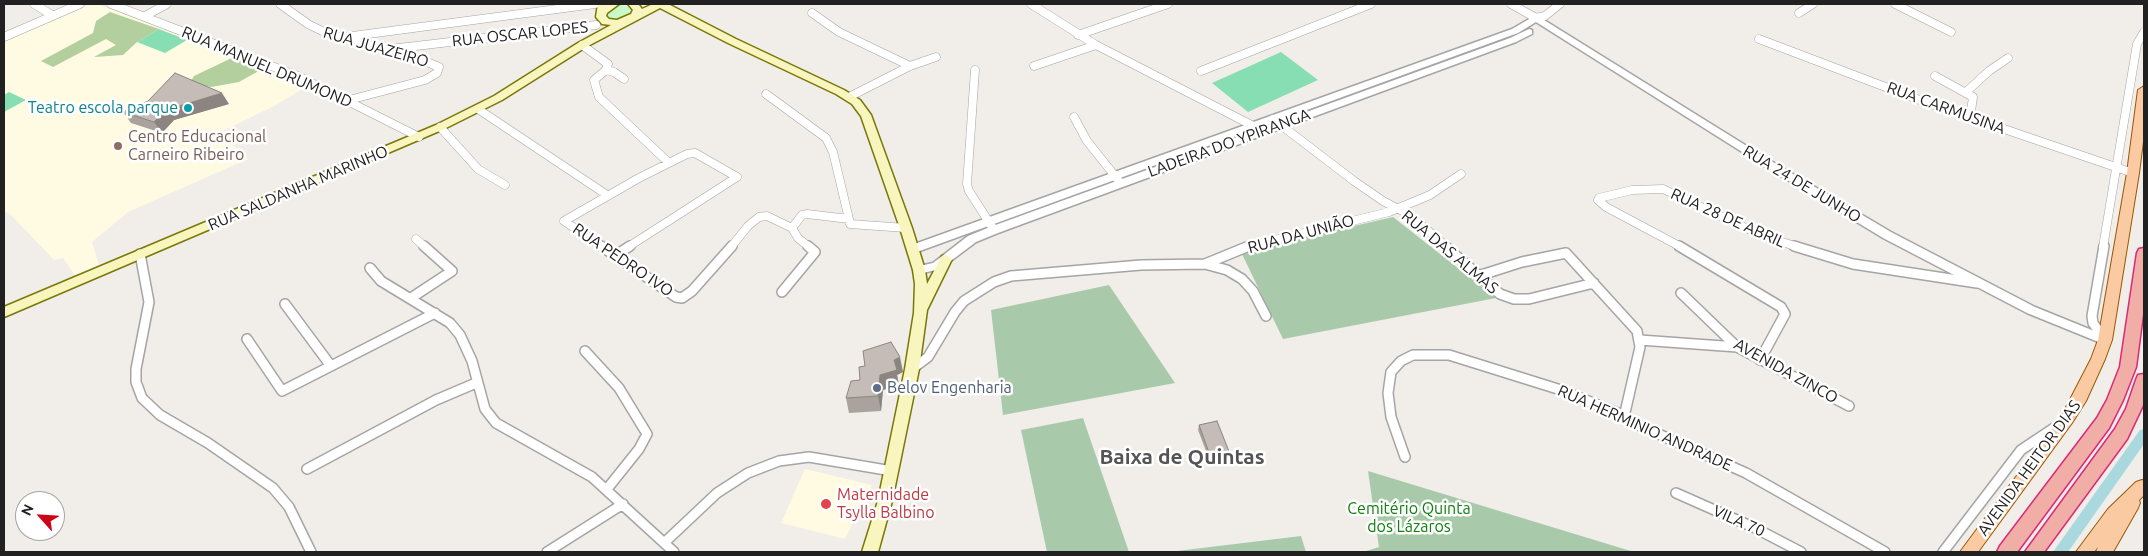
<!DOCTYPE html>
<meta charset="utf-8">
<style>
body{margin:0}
#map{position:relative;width:2148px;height:556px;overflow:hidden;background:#f1ede8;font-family:Ubuntu,sans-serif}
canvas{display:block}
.frame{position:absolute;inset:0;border:5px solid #212121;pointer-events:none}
.north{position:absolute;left:15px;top:491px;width:50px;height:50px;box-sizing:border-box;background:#fff;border:1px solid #a6a6a6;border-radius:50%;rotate:296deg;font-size:14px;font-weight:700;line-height:20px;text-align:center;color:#212121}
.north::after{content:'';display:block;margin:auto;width:18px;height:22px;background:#ce031a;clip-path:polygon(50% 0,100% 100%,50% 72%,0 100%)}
</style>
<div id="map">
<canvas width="2148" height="556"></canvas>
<div class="frame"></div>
<div class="north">N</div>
</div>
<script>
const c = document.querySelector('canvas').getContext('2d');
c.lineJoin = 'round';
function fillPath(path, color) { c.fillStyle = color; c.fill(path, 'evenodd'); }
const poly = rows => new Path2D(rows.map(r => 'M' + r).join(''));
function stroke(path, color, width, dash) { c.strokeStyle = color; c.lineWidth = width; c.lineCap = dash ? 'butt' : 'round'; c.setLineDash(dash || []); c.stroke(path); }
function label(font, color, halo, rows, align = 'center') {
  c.font = font + ' Ubuntu,sans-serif'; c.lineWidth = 5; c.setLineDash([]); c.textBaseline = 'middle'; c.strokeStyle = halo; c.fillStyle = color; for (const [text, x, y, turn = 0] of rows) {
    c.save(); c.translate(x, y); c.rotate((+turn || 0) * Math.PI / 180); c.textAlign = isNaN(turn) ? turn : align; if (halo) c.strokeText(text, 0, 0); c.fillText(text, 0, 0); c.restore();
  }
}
const education = poly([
 [90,4,97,4,309,85,276,105,219,133,248,159,128,212,92,242,99,265,75,275,63,258,54,260,10,214,4,211,4,42],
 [805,469,872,485,845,539,781,523]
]);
const forest = poly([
 [110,12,159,29,137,42,123,55,94,57,116,45,106,39,53,67,41,61,93,33,96,21],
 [236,56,264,68,239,82,211,87,189,84,194,76]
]);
const cemetery = poly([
 [1393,217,1496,298,1283,339,1241,252],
 [1109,285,1175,383,1003,415,991,310],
 [1083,418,1129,552,1047,552,1021,430],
 [1368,471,1634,552,1363,552,1379,547],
 [1301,536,1306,552,1169,552]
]);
const park = poly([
 [620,5,630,7,629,14,619,19,611,19,606,16,606,14,616,6]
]);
const pitch = poly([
 [159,29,187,40,165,53,137,42],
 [1281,52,1318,80,1248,112,1212,83],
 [9,92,26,100,4,112,4,95]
]);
const canal = poly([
 [2144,429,2144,444,2068,552,2053,552,2140,430,2144,429]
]);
const minorFar1 = poly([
 [34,4,52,15],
 [111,4,300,77,419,137],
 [280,4,308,24,326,33,417,58,439,67,437,73,425,80,349,100],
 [1031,4,1096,45,1263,131],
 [1511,4,1536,18,1545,16,1560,4],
 [1895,4,1951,32],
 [812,13,839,32,910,66],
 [1799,13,1813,4],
 [145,16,167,4],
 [1078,35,1168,4],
 [4,37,80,4],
 [345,37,595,4],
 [1759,39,1925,102,2133,173],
 [582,45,608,64,606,70],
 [390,49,596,25],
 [1034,66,1096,45],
 [606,70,594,80,599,97,669,163],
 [606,70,614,72,624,79],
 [975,70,967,184,969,191,994,230],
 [1201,71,1371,4],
 [1935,76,1973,97,1970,118],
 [1966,92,1989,71,2008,58],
 [766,94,826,138,833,152,849,219],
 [849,97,910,66,936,57],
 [478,109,607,195],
 [1074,117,1087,141,1119,181],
 [1273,119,1354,181,1383,201,1410,215,1447,247],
 [440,127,478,169,505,185],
 [792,228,802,215,807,214,849,219,850,224,906,228],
 [416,239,425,247],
 [603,247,564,221,639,178,687,154,695,153,737,177,628,247],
 [731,247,748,226,759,217,767,216,792,228,798,238,809,247],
 [1246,247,1389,212,1430,195,1461,174],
 [1681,247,1606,207,1598,200,1599,198,1632,190,1663,189,1763,236,1798,247],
 [2103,247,2137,44,2144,32]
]);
const minor = poly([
 [601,246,676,297,682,298,692,291,732,246],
 [1445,246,1500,294,1514,299,1529,299,1594,283],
 [1679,246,1781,307,1785,314,1760,360],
 [1794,246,1853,264,1977,283],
 [2104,246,2092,316,2093,323,2105,340],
 [140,254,149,302,136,369,136,382,142,398,160,415,208,443,273,488,289,507,311,552],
 [616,255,630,246],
 [1205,264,1249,246],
 [370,268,381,281,450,323,460,335,472,361,485,409,496,423,592,477,674,552],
 [1478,276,1522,262,1566,253,1637,331,1640,347,1624,417],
 [782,292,815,252,808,246],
 [1681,293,1737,347,1849,406],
 [411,298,452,271,424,246],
 [285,304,331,366],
 [247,339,282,391,435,313],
 [1640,340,1737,347],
 [585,351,619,388,647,434,639,449,607,489],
 [912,369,928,357,955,312,964,301,994,282,1011,276,1141,265,1205,264,1227,270,1242,279,1253,291,1266,316],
 [1405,457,1391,417,1388,393,1391,372,1401,361,1413,355,1449,355,1561,390,1618,413,1636,424,1746,473,1885,552],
 [307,469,436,400,476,383],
 [1676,493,1755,528,1801,552],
 [664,543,717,493,748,473,779,461,809,457,892,471],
 [547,552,623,504],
 [1943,552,2021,450,2060,424]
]);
const tertiary = poly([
 [1536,15,1766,158,1891,232,2035,307,2109,337,2111,340,2109,343,2101,343,2027,313,1883,238,1758,162,1536,22,1518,33,917,252,909,252,908,249,909,246,1512,29,1536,15],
 [1529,29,1532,30,1532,34,1516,42,998,233,976,242,940,269,919,274,913,270,915,267,933,263,968,236,990,227,1510,38,1529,29]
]);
const secondary = poly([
 [598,4,619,4,607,13,606,16,609,19,617,20,631,14,633,10,628,4,638,4,642,9,653,4,668,4,736,39,844,90,860,100,871,115,912,228,925,270,927,284,942,256,946,255,952,259,927,310,919,369,892,501,878,552,862,552,878,501,905,369,914,313,915,284,913,270,900,228,861,116,852,104,836,94,728,43,660,8,586,47,502,100,444,129,4,317,4,307,436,125,494,96,578,43,611,25,602,24,596,17,598,4]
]);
const primary = poly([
 [2144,86,2144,134,2139,173,2112,340,2105,359,2086,401,2072,423,1978,552,1960,552,2062,415,2091,359,2098,340,2127,173,2138,90,2144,86],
 [2142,480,2144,481,2144,495,2139,500,2140,503,2138,508,2113,552,2096,552,2098,547,2094,552,2076,552,2108,509,2136,482,2142,480]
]);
const trunk = poly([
 [2144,248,2144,306,2136,367,2123,400,2109,428,2017,552,1997,552,2000,546,2097,418,2107,400,2120,367,2137,253,2139,249,2144,248],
 [2144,374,2144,403,2127,439,2044,552,2025,552,2115,429,2126,409,2136,380,2138,375,2144,374]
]);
const wall = poly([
 [229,104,174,120,162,133,131,123,123,112],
 [903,372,897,375,899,385,883,390,881,411,849,413,846,398,860,380],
 [1199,425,1230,454,1229,460,1211,464,1198,430]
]);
const shadedWall = poly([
 [222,93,229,104,174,120,162,133,154,122,166,110],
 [900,357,903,372,897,375,899,385,883,390,881,411,878,396,880,375,894,360],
 [1230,454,1229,460,1211,464,1211,458]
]);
const building = poly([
 [175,73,222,93,166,110,154,122,123,112,148,101,175,73],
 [891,342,900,357,894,360,897,370,880,375,878,396,846,398,851,381,860,380,859,367,865,366,863,351,891,342],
 [1217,421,1230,454,1211,458,1199,425,1217,421]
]);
const markers = [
 [188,108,5,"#0f9aa8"],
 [118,146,5,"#8d6e63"],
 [877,388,5,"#5c6f8a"],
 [826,504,6,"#e0444e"]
];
const streetNames = [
 ["RUA OSCAR LOPES",520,34,-6],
 ["RUA JUAZEIRO",376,47,16],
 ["RUA MANUEL DRUMOND",267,67,23],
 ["RUA CARMUSINA",1946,108,20],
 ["LADEIRA DO YPIRANGA",1229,143,-20],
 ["RUA 24 DE JUNHO",1802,184,31],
 ["RUA SALDANHA MARINHO",298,188,-23],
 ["RUA 28 DE ABRIL",1728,218,24],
 ["RUA DA UNIÃO",1301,234,-15],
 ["RUA DAS ALMAS",1450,252,40],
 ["RUA PEDRO IVO",623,260,34],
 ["AVENIDA ZINCO",1786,371,29],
 ["RUA HERMINIO ANDRADE",1645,428,24],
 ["AVENIDA HEITOR DIAS",2029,468,-54],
 ["VILA 70",1739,521,24]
];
const cultureNames = [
 ["Teatro escola parque",178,108]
];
const educationNames = [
 ["Centro Educacional",128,137],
 ["Carneiro Ribeiro",128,155]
];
const serviceNames = [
 ["Belov Engenharia",887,388]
];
const healthNames = [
 ["Maternidade",837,495],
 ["Tsylla Balbino",837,513]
];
const parkNames = [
 ["Cemitério Quinta",1409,509],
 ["dos Lázaros",1409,527]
];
const districtNames = [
 ["Baixa de Quintas",1182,457]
];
fillPath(education, '#fffbe3');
fillPath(forest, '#b2cf9d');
fillPath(cemetery, '#a9caaa');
fillPath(park, '#c8f9c7');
fillPath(pitch, '#88deb3');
fillPath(canal, '#a9d8de');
stroke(minorFar1, '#a5a5a5', 9);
stroke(minor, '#a5a5a5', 12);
stroke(tertiary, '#a5a5a5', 3);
stroke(secondary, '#797807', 3);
stroke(primary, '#9b5703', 2);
stroke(trunk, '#d92b7a', 3);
stroke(minorFar1, '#fff', 8);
stroke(minor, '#fff', 9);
fillPath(tertiary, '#fff');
fillPath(secondary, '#f9f5be');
fillPath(primary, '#facba3');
fillPath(trunk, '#f0aea7');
fillPath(wall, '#aaa29d');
fillPath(shadedWall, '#8b8480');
fillPath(building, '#c6bcb7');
stroke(building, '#8b8480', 1);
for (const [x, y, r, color] of markers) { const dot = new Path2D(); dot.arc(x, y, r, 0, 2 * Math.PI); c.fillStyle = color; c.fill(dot); stroke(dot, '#fff', 2); }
label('16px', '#212121', '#fff', streetNames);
label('16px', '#0d838f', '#fff', cultureNames, 'right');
label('16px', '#785e54', '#fff', educationNames, 'left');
label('16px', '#4e5e75', '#fff', serviceNames, 'left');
label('16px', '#be3a42', '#fff', healthNames, 'left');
label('16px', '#11800e', '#fff', parkNames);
label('bold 21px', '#545454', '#fff', districtNames);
</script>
